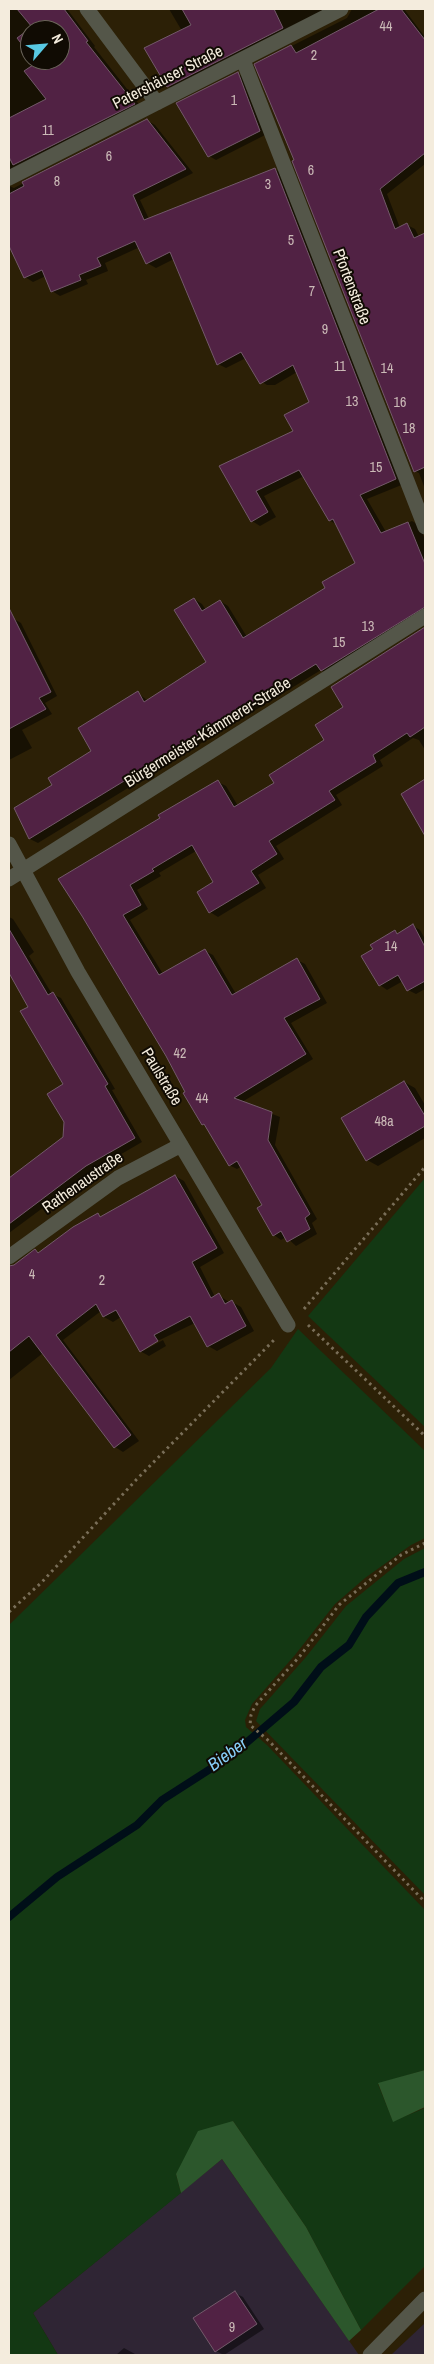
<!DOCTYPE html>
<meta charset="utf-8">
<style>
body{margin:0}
#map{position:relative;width:434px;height:2364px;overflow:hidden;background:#2c2006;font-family:"Archivo Narrow",sans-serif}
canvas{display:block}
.frame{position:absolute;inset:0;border:10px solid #f4ecdd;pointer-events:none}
.north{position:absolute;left:20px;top:20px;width:50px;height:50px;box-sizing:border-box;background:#100b03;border:1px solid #6b655a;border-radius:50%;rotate:63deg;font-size:14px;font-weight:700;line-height:20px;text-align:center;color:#f4ecdd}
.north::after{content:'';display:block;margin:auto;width:18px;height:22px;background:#58c9e3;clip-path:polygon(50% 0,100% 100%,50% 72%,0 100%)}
</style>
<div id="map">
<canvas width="434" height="2364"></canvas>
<div class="frame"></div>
<div class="north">N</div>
</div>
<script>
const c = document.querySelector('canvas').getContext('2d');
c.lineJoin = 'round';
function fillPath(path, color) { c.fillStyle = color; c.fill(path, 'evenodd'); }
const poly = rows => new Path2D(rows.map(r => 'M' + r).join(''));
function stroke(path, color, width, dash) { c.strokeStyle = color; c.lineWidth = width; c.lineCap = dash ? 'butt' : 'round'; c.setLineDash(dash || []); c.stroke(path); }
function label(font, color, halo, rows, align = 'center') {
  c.font = font + ' "Archivo Narrow",sans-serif'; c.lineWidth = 4; c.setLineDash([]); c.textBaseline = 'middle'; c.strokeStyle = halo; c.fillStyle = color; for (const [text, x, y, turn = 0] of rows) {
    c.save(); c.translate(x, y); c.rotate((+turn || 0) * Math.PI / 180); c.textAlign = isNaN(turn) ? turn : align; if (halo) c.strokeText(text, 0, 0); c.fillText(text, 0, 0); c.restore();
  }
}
const commercial = poly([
 [222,2159,359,2355,58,2355,33,2313],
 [425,2323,425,2355,391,2355]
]);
const green = poly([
 [425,1178,425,1427,308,1316],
 [298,1329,425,1451,425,1538,411,1545,365,1578,335,1604,295,1655,252,1704,245,1720,246,1727,267,1745,425,1910,425,2070,378,2084,393,2121,425,2108,425,2266,361,2330,306,2227,233,2121,176,2174,181,2193,33,2313,58,2355,9,2355,9,1625,271,1368],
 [425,1548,425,1895,256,1721,260,1709,306,1657,346,1606,404,1559]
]);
const forest = poly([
 [425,2070,425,2107,393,2122,378,2083],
 [233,2121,306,2227,361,2330,349,2341,222,2159,181,2193,176,2174,198,2131]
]);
const shadow = poly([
 [9,9,67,9,95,46,94,47,142,108,9,181],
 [30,30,60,30,60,60,30,60],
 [169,9,340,9,176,91,168,86,182,31],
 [352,9,404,9,425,37,425,164,387,194,400,228,407,225,415,229,419,237,425,237,425,489,419,473,415,471,296,161,256,64,347,18],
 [238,74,244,77,267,134,216,160,209,156],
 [146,120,155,125,193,173,140,200,149,219,275,169,283,174,404,484,367,499,386,532,412,521,420,526,425,540,425,611,329,675,321,670,38,843,30,839,16,808,53,785,93,752,138,693,148,701,207,663,194,599,202,604,206,610,220,601,228,606,247,637,327,588,357,564,337,525,329,520,304,476,264,496,276,517,260,526,252,521,220,467,295,431,310,403,297,372,275,385,267,385,259,380,246,358,226,368,218,364,174,259,156,268,147,263,140,247,105,263,108,271,86,280,88,284,60,296,52,291,46,276,33,282,25,277,9,245,9,186,14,188],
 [9,609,14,619,21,623,57,696,45,703,52,714,22,730,32,748,9,760],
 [425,627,425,750,419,740,413,738,380,760,383,766,336,795,342,805,276,846,284,859,258,875,266,888,218,917,210,912,198,892,215,882,196,851,159,873,161,876,137,890,148,909,130,920,163,974,205,951,213,955,236,994,297,960,305,964,327,1003,291,1023,313,1059,242,1102,280,1117,275,1145,317,1219,312,1223,317,1234,296,1246,286,1237,281,1240,274,1235,264,1206,242,1166,237,1169,229,1165,207,1127,202,1124,167,1056,83,915,162,819,218,782,226,786,238,806,276,783,326,741,345,708,332,687],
 [9,917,13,919,34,952,29,956,52,994,61,998,115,1089,112,1090,142,1142,94,1170,9,1233,9,1179,64,1138,64,1084,30,1007,9,971],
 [413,926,420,930,425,939,425,989,416,994,408,990,403,981,387,990,380,985,375,950,395,932,399,934],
 [404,1082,415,1088,425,1105,425,1138,378,1166,367,1160],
 [175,1176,184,1181,224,1253,200,1267,215,1297,219,1295,230,1303,232,1302,241,1307,254,1331,217,1351,208,1346,195,1323,143,1348,143,1351,163,1340,166,1346,149,1356,140,1351,121,1317,113,1322,104,1317,101,1311,63,1340,139,1441,123,1452,115,1447,43,1353,9,1380,9,1267,15,1266,36,1251,40,1253,98,1215,102,1218],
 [235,2293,243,2297,264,2329,224,2355,216,2351],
 [124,2348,135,2354,136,2355,116,2355]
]);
const stream = poly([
 [9,1917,57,1877,137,1825,162,1800,232,1755,294,1702,321,1667,349,1645,366,1617,398,1583,425,1572]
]);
const building = poly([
 [17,9,64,9,88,41,86,42,135,104,13,165,9,157,9,118,46,99,24,71,36,63,34,60,60,60,60,30,30,30,30,55,17,38,32,27,17,9],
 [182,9,274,9,283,28,167,87,144,48,191,25,182,9],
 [379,9,401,9,425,40,425,153,380,189,395,229,407,223,414,238,425,233,425,467,414,472,292,161,294,160,254,64,291,45,296,53,379,9],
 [238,72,260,131,208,157,176,103,238,72],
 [147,119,186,169,133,195,144,220,275,168,396,479,360,495,381,533,408,522,425,564,425,607,321,671,316,664,29,839,14,808,52,785,48,778,91,751,78,728,138,691,144,702,206,662,174,610,194,598,202,611,220,600,243,638,325,588,322,582,355,563,333,519,329,521,299,470,256,491,268,512,251,522,219,466,293,431,284,415,309,402,293,365,260,384,241,352,217,365,170,252,146,264,135,241,97,258,101,266,79,275,81,280,51,292,42,270,24,278,9,246,9,194,24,186,22,182,147,119],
 [9,608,51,692,39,698,46,709,9,729,9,608],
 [425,627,425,727,410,737,407,733,373,755,376,762,329,791,335,800,269,841,277,854,251,871,259,883,209,913,197,892,213,882,192,845,152,869,154,871,130,885,141,905,123,915,159,975,205,949,232,995,297,958,320,999,284,1018,306,1054,234,1098,272,1112,268,1140,310,1214,305,1218,310,1229,287,1242,281,1231,273,1236,257,1208,262,1205,237,1161,229,1166,204,1124,202,1125,183,1093,185,1092,166,1056,82,916,58,879,160,818,158,815,218,780,234,807,274,783,269,775,324,740,315,725,343,707,331,687,425,627],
 [425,779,425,836,401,794,425,779],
 [413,924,425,947,425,981,407,991,398,975,379,986,361,956,373,949,370,945,395,930,397,934,413,924],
 [9,929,48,995,53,992,108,1084,105,1086,135,1138,86,1166,9,1224,9,1178,63,1137,64,1122,47,1094,63,1084,20,1011,28,1007,9,973,9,929],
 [404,1081,425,1116,425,1126,366,1161,341,1118,404,1081],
 [175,1175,217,1248,192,1262,211,1298,219,1293,225,1304,232,1300,246,1326,207,1347,190,1316,154,1335,158,1341,140,1352,116,1310,103,1317,96,1304,56,1335,131,1435,114,1448,29,1336,9,1352,9,1266,14,1265,35,1249,38,1253,73,1227,98,1213,100,1217,175,1175],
 [235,2291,257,2324,215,2352,193,2318,235,2291]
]);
const path = poly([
 [304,1309,425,1167],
 [308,1325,425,1436],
 [425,1543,401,1555,339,1605,300,1656,255,1706,251,1715,250,1725,269,1741,425,1902],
 [9,1612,42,1582,136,1480,275,1339]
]);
const minor = poly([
 [87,9,157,103],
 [243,60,425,527],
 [9,178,341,9],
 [9,844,78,972,288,1325],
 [9,879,425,616],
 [9,1257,118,1178,181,1145],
 [370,2355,425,2299]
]);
const numberNames = [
 ["44",386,27],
 ["2",314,56],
 ["1",234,101],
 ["11",48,131],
 ["6",109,157],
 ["6",311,171],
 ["8",57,182],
 ["3",268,185],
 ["5",291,241],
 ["7",312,292],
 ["9",325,330],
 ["11",340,367],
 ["14",387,369],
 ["13",352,402],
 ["16",400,403],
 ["18",409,429],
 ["15",376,468],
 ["13",368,627],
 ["15",339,643],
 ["14",391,947],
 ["42",180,1054],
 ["44",202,1099],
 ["48a",384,1122],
 ["4",32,1275],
 ["2",102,1281],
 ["9",232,2328]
];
const streetNames = [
 ["Patershäuser Straße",168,78,-27],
 ["Pfortenstraße",351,287,69],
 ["Bürgermeister-Kämmerer-Straße",208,733,-32],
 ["Paulstraße",161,1077,59],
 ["Rathenaustraße",83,1183,-35]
];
const waterNames = [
 ["Bieber",228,1755,-36]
];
fillPath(commercial, '#2f2534');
fillPath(green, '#133813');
fillPath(forest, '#2c572c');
fillPath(shadow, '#0007');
stroke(stream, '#000e18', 8);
fillPath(building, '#512244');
stroke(building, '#73596a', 1);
stroke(path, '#796e58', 3, [2.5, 4]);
stroke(minor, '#545649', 15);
label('14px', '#cbbab7', null, numberNames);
label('16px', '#f4ecdd', '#100b03', streetNames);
label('italic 18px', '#87cdf7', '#100b03', waterNames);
</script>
